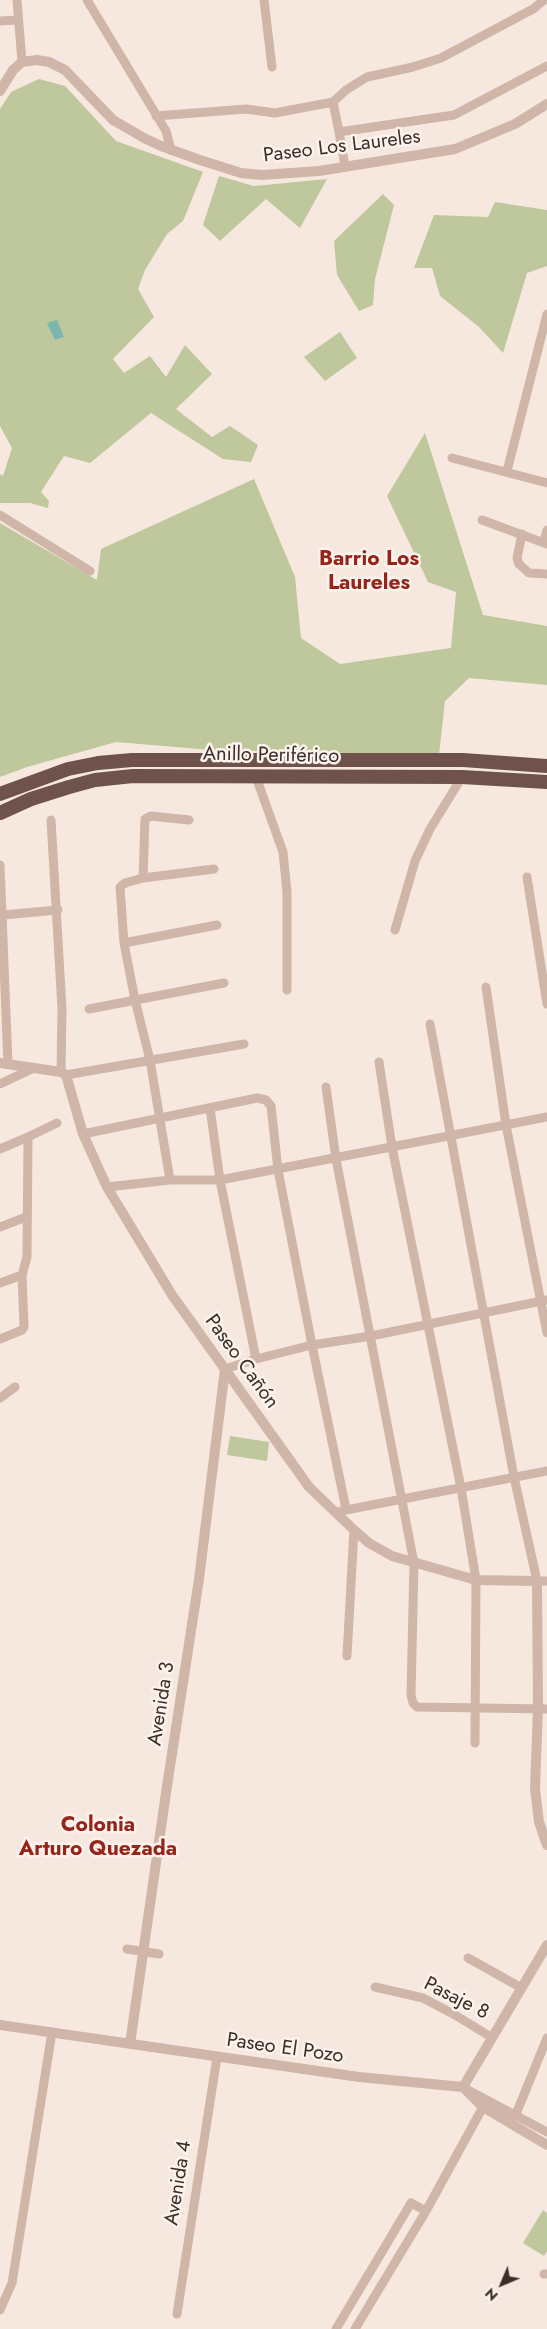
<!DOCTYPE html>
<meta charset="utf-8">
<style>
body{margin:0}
#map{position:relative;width:547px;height:2329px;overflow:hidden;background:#f6e8df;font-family:Jost,sans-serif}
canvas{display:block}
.north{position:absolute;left:477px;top:2259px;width:50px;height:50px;-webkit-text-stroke:4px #fcf3ed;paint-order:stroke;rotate:225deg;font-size:14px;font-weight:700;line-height:20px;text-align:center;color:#3c2d29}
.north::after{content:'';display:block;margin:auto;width:18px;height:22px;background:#3c2d29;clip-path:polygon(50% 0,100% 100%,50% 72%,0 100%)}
</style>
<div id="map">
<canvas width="547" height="2329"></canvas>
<div class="north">N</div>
</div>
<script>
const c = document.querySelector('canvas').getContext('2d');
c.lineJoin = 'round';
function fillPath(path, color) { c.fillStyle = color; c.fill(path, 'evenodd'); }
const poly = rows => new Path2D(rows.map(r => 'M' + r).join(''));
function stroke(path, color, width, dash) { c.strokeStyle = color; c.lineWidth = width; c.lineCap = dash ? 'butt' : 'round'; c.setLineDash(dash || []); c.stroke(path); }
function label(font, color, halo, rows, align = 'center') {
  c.font = font + ' Jost,sans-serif'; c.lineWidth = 5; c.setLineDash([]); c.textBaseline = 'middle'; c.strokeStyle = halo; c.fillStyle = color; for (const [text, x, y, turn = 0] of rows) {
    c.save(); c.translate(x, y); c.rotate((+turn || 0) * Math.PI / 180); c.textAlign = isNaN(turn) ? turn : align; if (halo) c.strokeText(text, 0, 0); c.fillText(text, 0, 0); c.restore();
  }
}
const green = poly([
 [39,79,65,86,116,141,203,172,183,221,167,234,145,270,138,289,154,317,113,359,124,373,150,356,166,377,185,345,212,374,176,409,212,437,230,426,258,445,251,462,223,459,151,413,90,463,64,456,41,492,49,501,48,508,30,503,0,503,0,474,3,476,12,448,0,426,0,109,11,92],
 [219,176,254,186,327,179,300,228,266,199,220,241,203,225],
 [383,194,394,205,375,279,373,305,359,311,337,275,334,241],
 [495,202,547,210,547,266,527,273,503,353,479,327,440,296,432,268,414,268,434,215,488,217],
 [340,332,357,358,325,381,304,357],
 [425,433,483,615,547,626,547,685,469,678,445,701,439,755,211,750,116,742,27,767,0,777,0,523,97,580,101,549,254,479,295,577,301,638,340,664,451,648,456,592,428,582,387,496],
 [230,1436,269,1442,267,1461,227,1455],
 [543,2210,547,2213,547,2251,544,2256,523,2243]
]);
const water = poly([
 [57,320,64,337,55,340,47,323]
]);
const minor = poly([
 [17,0,22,62],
 [87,0,166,131,171,150],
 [264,0,272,67],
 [0,21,17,20],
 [333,102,339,132],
 [156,116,246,109,275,113,333,102,346,90,367,77,413,67,441,58,533,9,544,0],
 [345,166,339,132,454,115,547,66],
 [452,458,547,483],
 [507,471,547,314],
 [0,515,90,571],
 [482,520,547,544],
 [522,534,517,558,519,564,529,573,547,574],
 [544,542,547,530],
 [256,777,283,852,287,892,287,990],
 [51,820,62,1009,61,1072],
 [0,865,8,1064],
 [527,877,547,1004],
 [143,878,145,819,151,816,189,820],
 [3,915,58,910],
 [395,930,415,861,430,829,462,777],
 [124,943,217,925],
 [486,987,506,1125,547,1333],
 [89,1009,224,983],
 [430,1024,514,1477,537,1581,547,1581],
 [379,1062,392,1147,461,1488,476,1580,475,1743],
 [66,1075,244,1044],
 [0,1084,34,1068],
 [326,1087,336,1159,414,1563,411,1695,413,1703,417,1707,547,1709],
 [210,1108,220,1180,256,1359],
 [83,1134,257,1098,266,1100,271,1106,278,1170,312,1345,346,1509],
 [0,1149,28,1137],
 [170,1180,150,1060,135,1000,124,943,120,887,125,883,143,878,214,869],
 [107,1187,170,1180,220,1180,547,1117],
 [0,1227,26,1217],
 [0,1283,22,1275],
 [0,1339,22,1330,24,1327,22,1275,27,1257,28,1137,57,1123],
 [225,1369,256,1359,312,1345,371,1336,547,1300],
 [0,1398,15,1387],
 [341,1511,547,1471],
 [347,1656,354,1530],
 [127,1949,159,1954],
 [468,1958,520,1987],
 [375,1987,423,1998,455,2015,491,2037],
 [468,2090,547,2132],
 [516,2114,547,2038],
 [544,2274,547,2274],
 [0,2310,12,2283,52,2032],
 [177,2314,217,2057],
 [336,2329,411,2203,426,2211],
 [355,2329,426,2211,483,2107]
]);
const tertiary = poly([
 [0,91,13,70,22,62,37,60,49,62,65,70,113,120,144,138,161,146,200,160,241,173,262,175,319,171,455,149,515,124,547,104],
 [0,1063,61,1072,66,1075,83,1134,107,1187,172,1295,309,1487,354,1530,369,1543,392,1556,476,1580,537,1581,538,1708,535,1789,539,1822,547,1845],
 [0,2025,359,2077,463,2087,483,2107,547,2145],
 [130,2044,167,1786,199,1579,225,1369],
 [463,2087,547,1945]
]);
const trunk = poly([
 [0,794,68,769,98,763,132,760,463,760,547,766],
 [0,813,31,799,69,787,95,780,133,776,462,777,547,782]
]);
const streetNames = [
 ["Paseo Los Laureles",342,147,-7],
 ["Anillo Periférico",271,756,1],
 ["Paseo Cañón",241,1362,54],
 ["Avenida 3",162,1704,-81],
 ["Pasaje 8",456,1999,27],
 ["Paseo El Pozo",285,2049,8],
 ["Avenida 4",179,2183,-81]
];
const neighbourhoodNames = [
 ["Barrio Los",369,560],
 ["Laureles",369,584],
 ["Colonia",98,1826],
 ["Arturo Quezada",98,1850]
];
fillPath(green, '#bfc79c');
fillPath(water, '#7ab7b1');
stroke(minor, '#d0b5a9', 9);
stroke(tertiary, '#d0b5a9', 10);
stroke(trunk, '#6f524c', 14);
label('20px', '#3c2d29', '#fcf3ed', streetNames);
label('bold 21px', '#962418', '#fcf3ed', neighbourhoodNames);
</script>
